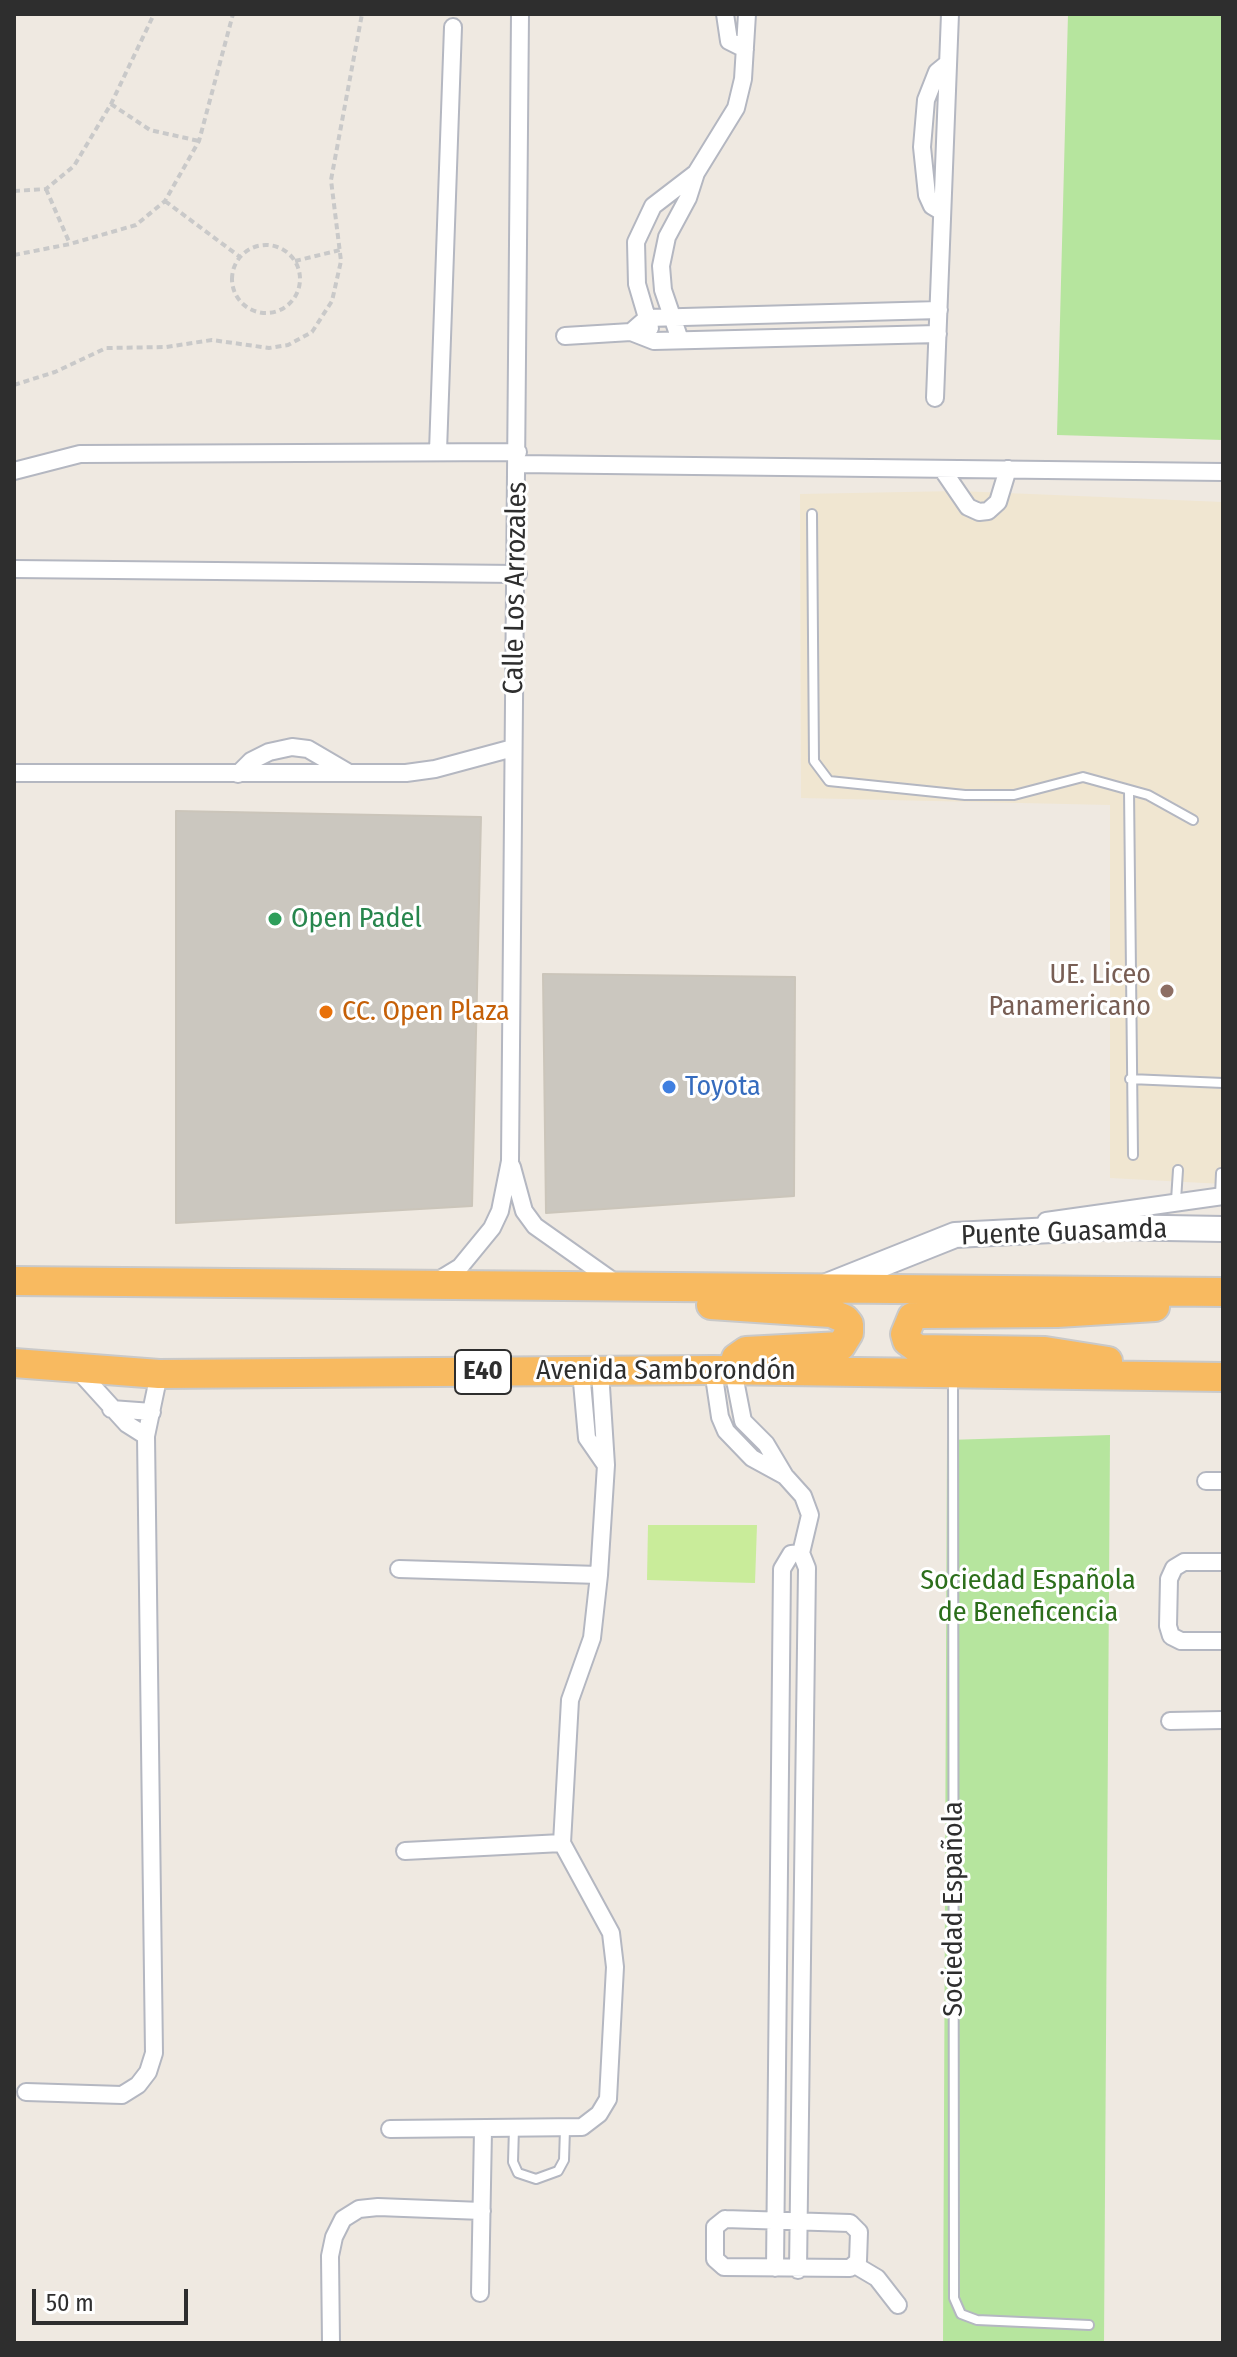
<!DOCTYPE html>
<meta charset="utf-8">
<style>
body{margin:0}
#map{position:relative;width:1237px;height:2357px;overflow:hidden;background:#efe9e1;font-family:"Fira Sans Condensed",sans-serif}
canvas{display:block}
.frame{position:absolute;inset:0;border:16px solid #2e2e2e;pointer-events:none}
.scale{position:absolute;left:32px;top:2289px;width:156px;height:36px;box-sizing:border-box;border:4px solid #2e2e2e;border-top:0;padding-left:10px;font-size:24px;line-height:28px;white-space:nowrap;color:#2e2e2e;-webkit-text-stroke:6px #fff;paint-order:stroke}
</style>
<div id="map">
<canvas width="1237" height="2357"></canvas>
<div class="frame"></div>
<div class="scale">50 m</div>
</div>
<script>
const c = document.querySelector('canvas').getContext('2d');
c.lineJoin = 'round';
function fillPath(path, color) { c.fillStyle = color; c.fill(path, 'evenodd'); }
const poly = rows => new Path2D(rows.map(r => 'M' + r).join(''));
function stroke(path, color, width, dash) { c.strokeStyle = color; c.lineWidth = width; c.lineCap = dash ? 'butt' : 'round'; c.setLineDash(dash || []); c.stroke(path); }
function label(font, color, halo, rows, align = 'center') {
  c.font = font + ' "Fira Sans Condensed",sans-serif'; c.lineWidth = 6; c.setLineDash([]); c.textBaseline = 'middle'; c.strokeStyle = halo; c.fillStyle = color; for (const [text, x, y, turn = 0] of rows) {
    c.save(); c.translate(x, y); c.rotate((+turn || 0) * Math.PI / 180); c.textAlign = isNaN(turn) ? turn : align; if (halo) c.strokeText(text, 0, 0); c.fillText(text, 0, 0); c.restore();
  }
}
const education = poly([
 [958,491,1223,502,1223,1184,1110,1178,1110,805,801,798,800,494]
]);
const green = poly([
 [1068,14,1223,14,1223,440,1057,435],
 [1110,1435,1104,2343,943,2343,947,1440]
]);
const pitch = poly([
 [648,1525,757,1525,755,1583,647,1580]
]);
const building = poly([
 [176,811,481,817,472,1206,176,1223,176,811],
 [543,974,795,977,794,1196,546,1213,543,974]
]);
const path = poly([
 [111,104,150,130,199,141],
 [46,189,70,244],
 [14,191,46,189,74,166,111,104,154,14],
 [165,201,240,257],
 '232 279a34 34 0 1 1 68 0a34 34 0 1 1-68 0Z',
 [14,255,70,244,136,225,165,201,199,141,233,14],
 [295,261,340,250],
 [14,385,55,372,106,348,166,347,212,340,269,348,288,345,312,332,332,301,341,261,331,180,362,14]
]);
const service = poly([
 [812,514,814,761,829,781,965,795,1014,795,1083,777,1148,795,1193,820],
 [1129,790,1133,1155],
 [1130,1079,1223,1083],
 [1220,1196,1221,1173],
 [1176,1200,1178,1170],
 [953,1378,954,2298,961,2314,977,2320,1089,2325],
 [514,2128,513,2162,518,2173,536,2179,558,2171,564,2160,565,2129]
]);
const minor = poly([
 [725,14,729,41,745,49],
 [942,212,932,206,927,195,922,147,926,100,937,72,948,63],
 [650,328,637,284,636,242,653,206,696,173],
 [631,332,647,318,939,310],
 [565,336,631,332,654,341,938,334],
 [680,340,663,290,661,266,667,237,688,198,696,173,736,108,743,79,747,14],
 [935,398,950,14],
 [438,451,453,27],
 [518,464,1223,472],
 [942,469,968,507,979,512,988,511,998,502,1008,469],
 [14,471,80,454,518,452],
 [14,569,518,574],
 [14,773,406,773,435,769,513,748],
 [238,774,251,761,269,752,292,747,308,749,349,773],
 [512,1167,524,1211,535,1226,617,1284],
 [1046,1221,1223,1196],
 [437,1281,460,1267,492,1228,500,1211,510,1161,520,14],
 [77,1369,127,1424,146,1436],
 [713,1370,720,1417,726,1431,752,1458,785,1476],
 [733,1370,743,1421,766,1444,785,1476,803,1496,810,1515,801,1553,807,1568,798,2270],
 [581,1371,587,1438,605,1464],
 [111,1409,152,1412],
 [1206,1481,1223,1481],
 [1223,1562,1184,1562,1174,1568,1169,1579,1168,1626,1171,1636,1181,1641,1223,1641],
 [399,1569,599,1575],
 [1170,1721,1223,1720],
 [405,1851,562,1843],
 [26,2092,122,2095,138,2085,148,2072,154,2053,146,1436,159,1374],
 [390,2129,582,2127,599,2114,608,2099,615,1967,611,1933,562,1843,570,1700,592,1638,599,1575,606,1465,600,1371],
 [725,2219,850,2223,859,2232,858,2261,850,2268,724,2267,715,2259,715,2227,725,2219],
 [855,2265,877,2278,898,2305],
 [775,2268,782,1569,791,1554,801,1553],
 [480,2293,483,2130],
 [331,2343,330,2256,334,2237,343,2219,359,2209,378,2207,482,2211]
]);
const secondary = poly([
 [827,1286,955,1235,1110,1227,1223,1229]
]);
const trunk = poly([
 [14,1281,1223,1292],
 [711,1305,831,1313,845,1319,849,1324,849,1333,841,1346,746,1351,736,1358,733,1370],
 [1108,1361,1045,1351,918,1349,907,1341,905,1334,912,1317,920,1314,1057,1313,1155,1307],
 [14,1363,159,1374,713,1370,1223,1377]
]);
const markers = [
 [275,919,8,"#2e9e5b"],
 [1167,991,8,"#8d6e63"],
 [326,1012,8,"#e8710a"],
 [669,1087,8,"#3f7fe0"]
];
const shields = [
 [483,1372,56]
];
const shieldNames = [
 ["E40",483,1372]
];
const streetNames = [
 ["Calle Los Arrozales",516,588,-89],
 ["Puente Guasamda",1064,1233,-2],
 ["Avenida Samborondón",666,1371],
 ["Sociedad Española",954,1909,-90]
];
const leisureNames = [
 ["Open Padel",291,919]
];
const educationNames = [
 ["UE. Liceo",1151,975],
 ["Panamericano",1151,1007]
];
const foodNames = [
 ["CC. Open Plaza",342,1012]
];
const shopNames = [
 ["Toyota",685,1087]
];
const parkNames = [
 ["Sociedad Española",1028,1581],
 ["de Beneficencia",1028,1613]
];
fillPath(education, '#f0e6d1');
fillPath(green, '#b6e59e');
fillPath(pitch, '#c9ec9a');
fillPath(building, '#cbc7bf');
stroke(building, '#cbc5ba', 2);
stroke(service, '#b4b7c1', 12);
stroke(minor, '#b4b7c1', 20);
stroke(secondary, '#b4b7c1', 28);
stroke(trunk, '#c9c9c9', 32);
stroke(path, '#c9c9c9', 4, [6, 4]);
stroke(service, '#fff', 8);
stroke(minor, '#fff', 16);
stroke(secondary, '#fff', 24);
stroke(trunk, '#f8ba60', 28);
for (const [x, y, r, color] of markers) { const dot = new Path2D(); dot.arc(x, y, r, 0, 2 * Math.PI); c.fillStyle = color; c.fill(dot); stroke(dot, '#fff', 3); }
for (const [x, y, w] of shields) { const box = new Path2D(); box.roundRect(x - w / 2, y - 22, w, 44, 6); c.fillStyle = '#fff'; c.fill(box); stroke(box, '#2e2e2e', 2); }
label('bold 26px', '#2e2e2e', null, shieldNames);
label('28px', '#2e2e2e', '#fff', streetNames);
label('28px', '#27864d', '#fff', leisureNames, 'left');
label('28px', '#785e54', '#fff', educationNames, 'right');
label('28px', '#c56008', '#fff', foodNames, 'left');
label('28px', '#366cbe', '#fff', shopNames, 'left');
label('28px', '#2c6e1b', '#fff', parkNames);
</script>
